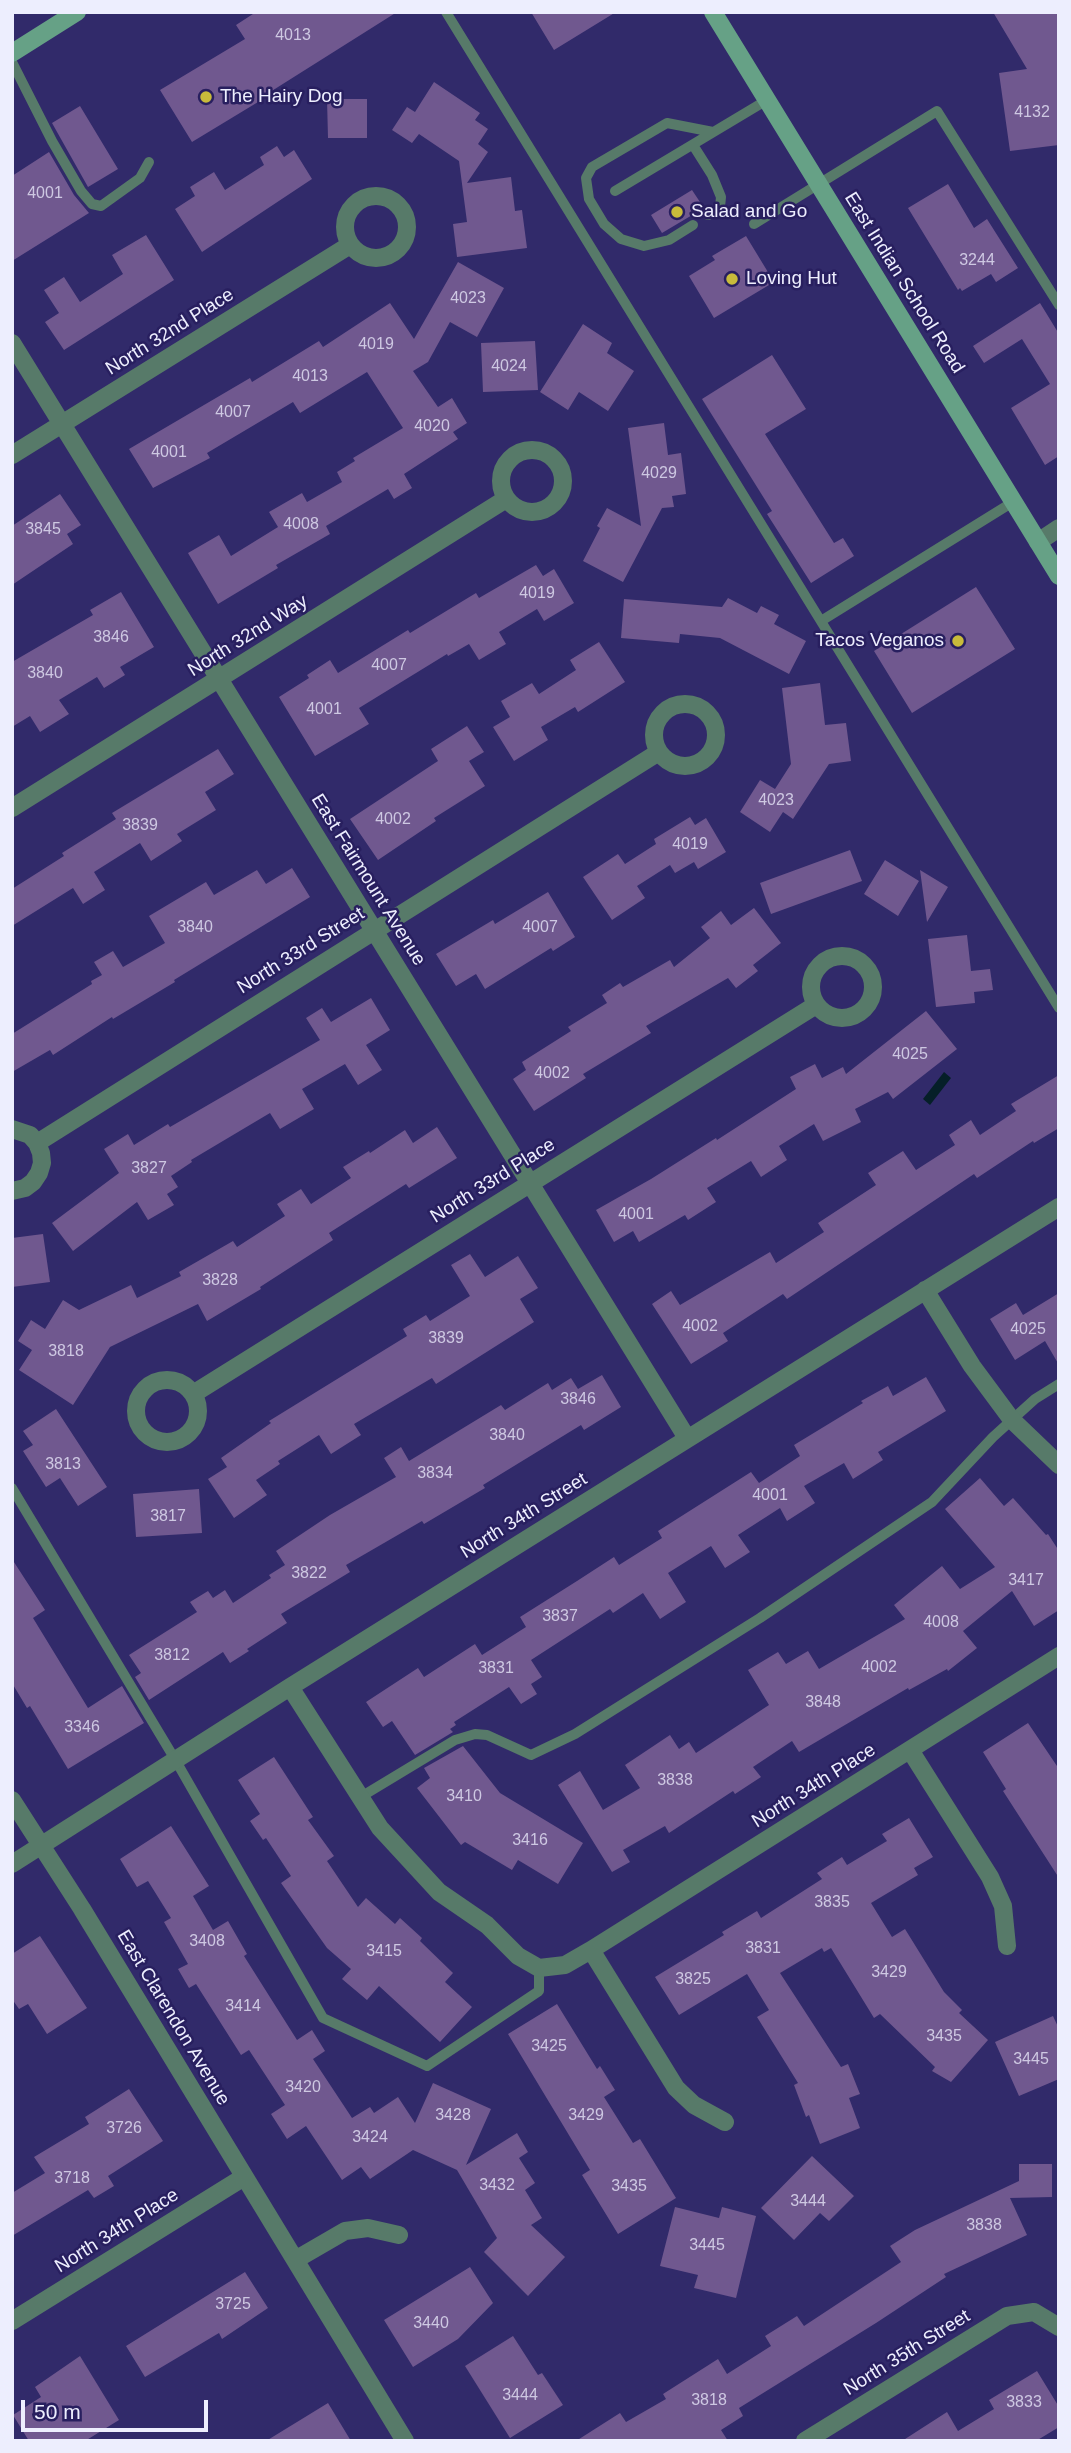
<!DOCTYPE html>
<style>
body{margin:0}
#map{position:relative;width:1071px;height:2453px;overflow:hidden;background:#312a6a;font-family:Arial,sans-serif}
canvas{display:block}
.frame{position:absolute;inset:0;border:14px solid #edeefe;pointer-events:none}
.scale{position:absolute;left:21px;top:2400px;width:187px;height:32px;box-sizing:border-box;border:4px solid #edeefe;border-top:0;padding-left:9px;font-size:21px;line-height:24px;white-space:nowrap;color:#edeefe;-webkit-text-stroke:5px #281f5f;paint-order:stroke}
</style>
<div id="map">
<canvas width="1071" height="2453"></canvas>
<div class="frame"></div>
<div class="scale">50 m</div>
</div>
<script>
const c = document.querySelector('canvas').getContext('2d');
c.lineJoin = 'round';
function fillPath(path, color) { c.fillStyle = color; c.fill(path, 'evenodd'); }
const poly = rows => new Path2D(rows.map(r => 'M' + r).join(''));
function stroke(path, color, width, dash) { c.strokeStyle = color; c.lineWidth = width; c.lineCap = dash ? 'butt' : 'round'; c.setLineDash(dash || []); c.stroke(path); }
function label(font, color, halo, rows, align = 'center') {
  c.font = font + ' Arial,sans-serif'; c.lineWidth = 5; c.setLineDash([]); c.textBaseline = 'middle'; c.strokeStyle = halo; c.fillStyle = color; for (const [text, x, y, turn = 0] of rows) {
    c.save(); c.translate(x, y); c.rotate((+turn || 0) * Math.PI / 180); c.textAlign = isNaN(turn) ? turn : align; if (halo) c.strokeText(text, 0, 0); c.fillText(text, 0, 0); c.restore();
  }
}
const water = poly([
 [944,1072,951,1078,930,1105,923,1099]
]);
const building = poly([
 [256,12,397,12,259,99,263,99,192,142,160,90,245,39,236,25],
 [531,12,616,12,554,50],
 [993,12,1059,12,1059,145,1010,151,999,73,1027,69],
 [434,82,480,113,475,120,488,129,478,144,488,152,467,183,511,177,515,211,522,210,527,248,457,257,453,224,467,222,459,161,419,134,412,143,392,130,407,107,415,112],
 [327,99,367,99,367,138,328,138],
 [80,106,118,169,88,187,52,123],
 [277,146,284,157,294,150,312,179,202,252,175,209,195,196,190,187,214,172,225,190,264,165,260,157],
 [49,152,74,195,89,213,12,261,12,176],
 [948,184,974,228,987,219,1018,268,996,282,991,274,962,291,960,288,958,290,908,208],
 [692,190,704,208,662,233,651,215],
 [146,235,174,280,64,350,45,322,59,313,44,290,64,277,80,302,123,274,112,255],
 [746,236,774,282,714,318,689,276,715,260,712,256],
 [458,262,504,288,477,337,450,322,428,362,413,371,438,407,452,398,467,423,453,432,458,439,404,474,412,488,394,499,388,489,326,526,330,534,276,565,278,568,218,604,188,553,219,535,231,556,278,527,269,512,302,493,307,502,342,482,337,472,355,461,353,458,403,428,367,372,300,413,293,402,207,453,210,458,153,488,129,449,250,378,252,382,319,341,323,347,390,303,414,339],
 [1040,303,1059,334,1059,456,1045,465,1011,408,1050,384,1022,339,984,363,973,346],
 [583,324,612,343,607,353,634,371,608,411,579,392,568,410,540,392],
 [535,341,538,390,483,392,481,343],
 [772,355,806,409,765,434,834,543,843,538,854,556,811,583,767,514,772,511,702,399],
 [664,423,668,455,681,453,686,494,672,496,674,507,662,508,623,582,583,561,600,528,597,526,607,508,641,526,628,428],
 [60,494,81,525,67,534,73,544,12,585,12,526],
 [536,565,543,576,554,569,574,603,544,621,537,609,499,632,506,644,479,660,469,644,448,656,447,654,359,708,369,724,315,756,279,697,309,678,307,675,330,660,338,673,408,630,410,633,476,593,479,598],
 [976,587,1015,649,912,713,874,651],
 [121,592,154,647,120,667,125,675,104,688,97,677,59,700,69,714,40,732,30,716,12,727,12,662,93,615,90,610],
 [728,598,757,613,761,606,779,615,774,624,806,641,789,674,720,638,680,634,679,643,621,638,624,599,722,607],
 [599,642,625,682,578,712,575,707,541,727,548,740,514,761,493,727,510,717,501,701,532,683,539,694,576,670,570,660],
 [820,683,825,725,846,723,851,761,829,764,793,819,783,812,770,832,740,812,760,780,775,789,791,764,782,688],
 [467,726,484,752,469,761,485,786,434,818,436,821,378,860,350,819,438,761,431,749],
 [218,749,234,774,205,792,216,810,177,834,182,841,151,861,140,843,94,872,105,890,83,904,73,888,12,926,12,889,64,856,62,853,116,819,112,813],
 [690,817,695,825,706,818,726,852,698,869,694,862,675,873,670,865,637,886,645,898,612,920,583,877,618,854,625,864,656,844,654,839],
 [850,850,862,881,771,914,760,883],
 [885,860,919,881,898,916,864,894],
 [292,868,310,897,174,980,175,982,113,1019,112,1017,53,1055,50,1050,12,1072,12,1034,92,984,91,981,102,975,94,962,113,951,123,967,165,943,149,916,206,882,214,895,257,870,266,884],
 [920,870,948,887,927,922],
 [548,892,575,937,553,951,551,948,485,989,476,974,456,986,436,954,493,920,495,924],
 [754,908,781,943,753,965,758,971,736,988,728,978,646,1026,651,1033,583,1074,586,1078,534,1111,513,1079,526,1070,522,1062,571,1031,568,1027,607,1003,602,995,620,983,623,987,670,960,674,967,710,938,701,927,721,911,731,925],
 [967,935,971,971,990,969,993,990,974,992,975,1003,936,1007,928,939],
 [371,998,390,1030,366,1045,382,1070,358,1085,345,1064,302,1089,314,1109,280,1129,270,1113,191,1160,192,1162,171,1176,178,1187,167,1194,174,1205,148,1220,137,1202,73,1251,52,1223,119,1173,104,1149,128,1134,134,1145,168,1124,170,1127,320,1040,306,1018,322,1008,331,1022],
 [926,1011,957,1049,893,1099,888,1092,855,1109,861,1122,823,1141,814,1124,779,1146,787,1160,761,1177,751,1161,707,1188,716,1202,688,1220,685,1215,639,1242,633,1231,614,1242,596,1210,651,1179,716,1138,717,1140,796,1089,790,1077,815,1064,822,1078,843,1067,846,1074],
 [1059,1075,1059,1128,1034,1143,1033,1141,977,1178,974,1174,787,1299,783,1294,723,1333,728,1341,691,1364,652,1304,671,1291,680,1305,770,1252,776,1263,824,1232,818,1223,876,1185,868,1173,903,1151,916,1170,955,1145,949,1135,971,1120,980,1135,1016,1111,1011,1104],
 [437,1127,457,1158,409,1188,406,1184,329,1233,333,1240,260,1287,261,1289,207,1321,198,1304,110,1347,73,1405,19,1370,32,1350,18,1341,31,1320,45,1329,63,1300,79,1310,131,1285,137,1298,181,1276,179,1272,233,1241,237,1247,285,1216,277,1204,301,1189,311,1204,351,1178,343,1167,369,1151,370,1153,405,1130,413,1143],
 [43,1234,50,1282,12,1287,12,1238],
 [470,1254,485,1277,518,1256,538,1288,520,1299,534,1322,436,1384,432,1378,354,1424,361,1435,331,1454,319,1435,278,1461,280,1464,256,1480,267,1495,234,1518,208,1479,227,1467,221,1458,271,1423,269,1421,407,1336,403,1329,426,1315,430,1321,470,1296,451,1265],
 [1059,1293,1059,1365,1045,1341,1015,1360,990,1319,1016,1303,1023,1315],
 [602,1375,621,1407,584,1430,581,1425,483,1485,485,1488,424,1524,422,1521,346,1565,350,1572,281,1614,287,1623,247,1649,249,1651,230,1663,223,1652,149,1700,135,1677,141,1673,129,1655,197,1612,190,1602,208,1591,213,1598,225,1590,233,1603,271,1578,269,1575,285,1565,276,1551,330,1515,396,1477,384,1458,401,1447,409,1461,501,1405,505,1410,548,1383,552,1390,571,1378,578,1389],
 [926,1377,946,1411,878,1452,883,1460,853,1479,844,1463,804,1486,815,1503,787,1521,780,1508,738,1535,750,1552,725,1568,711,1546,668,1573,686,1602,660,1619,643,1593,613,1613,610,1609,531,1660,542,1677,531,1684,537,1694,521,1704,509,1687,454,1722,456,1725,450,1729,453,1732,415,1755,392,1721,383,1727,366,1702,418,1668,424,1677,475,1644,482,1655,526,1627,520,1617,577,1581,614,1557,619,1565,662,1538,658,1531,751,1472,759,1483,800,1456,794,1445,863,1403,861,1401,888,1386,893,1396],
 [56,1409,107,1487,78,1506,60,1478,46,1487,23,1451,33,1445,23,1431],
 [980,1478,1004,1506,1013,1498,1046,1535,1048,1534,1059,1551,1059,1610,1034,1626,1012,1591,963,1631,977,1648,948,1671,947,1669,909,1690,908,1688,799,1752,792,1741,753,1767,761,1777,735,1794,733,1791,669,1833,665,1826,623,1850,630,1862,612,1872,558,1785,580,1771,603,1810,640,1788,625,1765,670,1735,679,1749,689,1742,696,1753,769,1705,748,1670,778,1652,786,1664,808,1651,819,1669,905,1619,894,1605,942,1566,960,1589,995,1567,945,1509],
 [199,1489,202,1533,136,1537,133,1494],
 [12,1559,45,1610,33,1618,88,1708,122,1686,144,1723,68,1769,30,1706,27,1708,12,1683],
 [1028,1723,1059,1769,1059,1878,1003,1791,1006,1789,983,1752],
 [463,1746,500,1793,583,1843,558,1884,518,1860,512,1870,465,1842,461,1845,417,1788,430,1778,424,1768],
 [274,1757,313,1817,308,1820,334,1856,327,1861,358,1907,366,1898,395,1924,400,1918,422,1938,420,1941,453,1973,445,1982,472,2007,440,2042,379,1986,367,2000,342,1979,351,1969,327,1948,281,1883,291,1876,266,1838,263,1840,250,1821,260,1814,238,1780],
 [909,1818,933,1857,914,1868,918,1875,871,1903,892,1937,905,1929,944,1992,962,2010,959,2013,988,2040,951,2082,932,2071,935,2067,880,2014,874,2018,831,1948,824,1952,822,1948,780,1973,841,2067,848,2064,860,2094,849,2098,860,2128,820,2144,809,2115,806,2117,794,2085,798,2083,757,2017,769,2010,747,1974,679,2015,655,1977,724,1935,722,1932,757,1911,761,1918,822,1879,817,1873,842,1857,847,1865,887,1841,882,1834],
 [171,1826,209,1886,193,1896,213,1930,228,1921,247,1954,244,1956,297,2040,312,2030,325,2051,313,2059,352,2118,370,2107,374,2113,398,2097,415,2123,433,2083,491,2109,466,2165,517,2133,528,2152,519,2158,535,2183,525,2190,542,2218,531,2225,565,2257,528,2296,484,2252,497,2238,457,2170,413,2150,370,2179,361,2167,342,2180,306,2126,287,2139,271,2114,285,2105,249,2050,241,2055,196,1984,189,1988,178,1969,188,1964,164,1922,171,1918,148,1881,137,1887,120,1859],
 [40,1936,87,2008,47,2034,28,2004,19,2009,12,1999,12,1954],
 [557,2004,597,2069,600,2066,615,2090,604,2097,633,2143,640,2139,676,2198,618,2234,582,2175,590,2170,508,2034],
 [1053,2016,1059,2029,1059,2079,1019,2096,995,2042],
 [129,2089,163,2141,108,2176,114,2186,94,2198,88,2190,12,2236,12,2193,45,2173,34,2157,89,2124,85,2117],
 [812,2156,854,2196,829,2221,820,2213,794,2240,761,2208],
 [1019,2164,1052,2164,1052,2197,1010,2198,1027,2235,944,2274,946,2277,876,2323,739,2408,743,2416,721,2430,728,2441,576,2441,620,2413,626,2422,666,2399,663,2394,718,2359,727,2374,771,2346,765,2336,797,2316,804,2326,901,2262,890,2246,915,2230,1019,2181],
 [675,2207,719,2218,722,2207,756,2216,736,2298,694,2288,698,2275,660,2266],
 [470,2267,493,2303,458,2339,413,2367,384,2320],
 [245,2272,268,2308,222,2339,219,2333,145,2377,126,2346],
 [513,2336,538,2375,542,2373,563,2405,510,2438,465,2366],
 [80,2356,119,2420,85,2441,29,2441,13,2415,41,2397,35,2387],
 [1037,2371,1059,2407,1059,2427,1036,2441,902,2441,947,2412,958,2431,994,2409,989,2400],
 [328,2403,351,2441,266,2441]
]);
const lane = poly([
 [446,12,1059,1008],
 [12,62,52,141,81,191,92,204,101,206,140,178,149,162],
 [693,145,712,175,721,197,720,207,708,215],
 [615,191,767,100],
 [754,224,937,111,1059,305],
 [693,225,669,240,644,246,621,239,604,224,589,199,586,178,592,167,667,123,713,132],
 [821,621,1013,502],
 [12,1488,176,1761,323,2018,427,2066,539,1991,539,1968],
 [359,1798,455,1740,475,1734,487,1735,531,1755,575,1734,760,1618,932,1502,993,1437,1035,1399,1059,1384]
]);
const street = poly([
 '345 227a31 31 0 1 1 62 0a31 31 0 1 1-62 0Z',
 [12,343,687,1438],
 '501 481a31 31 0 1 1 62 0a31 31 0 1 1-62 0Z',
 [12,455,350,245],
 [1038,542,1059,528],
 '654 735a31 31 0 1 1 62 0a31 31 0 1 1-62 0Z',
 [12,808,506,499],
 '811 987a31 31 0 1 1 62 0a31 31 0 1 1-62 0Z',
 [12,1129,30,1135,37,1143,41,1153,42,1163,39,1173,33,1182,25,1188,12,1191],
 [37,1143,659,752],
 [925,1290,972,1366,1012,1420,1059,1465],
 '136 1411a31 31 0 1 1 62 0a31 31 0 1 1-62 0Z',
 [193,1394,816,1005],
 [290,1687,380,1828,439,1892,487,1925,518,1956,539,1968,565,1965,591,1950,676,2088,694,2105,725,2122],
 [910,1750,990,1877,1003,1906,1007,1946],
 [12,1800,82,1909,405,2441],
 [12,1864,290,1687,1059,1207],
 [591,1950,1059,1656],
 [295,2260,345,2231,368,2228,399,2235],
 [12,2321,244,2177],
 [805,2441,1007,2316,1034,2312,1059,2327]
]);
const secondary = poly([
 [713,12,1059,576],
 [12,53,77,12]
]);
const markers = [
 [206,97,7,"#c8bb3b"],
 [677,212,7,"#c8bb3b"],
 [732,279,7,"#c8bb3b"],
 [958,641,7,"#c8bb3b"]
];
const numberNames = [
 ["4013",293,36],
 ["4132",1032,113],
 ["4001",45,194],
 ["3244",977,261],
 ["4023",468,299],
 ["4019",376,345],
 ["4024",509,367],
 ["4013",310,377],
 ["4007",233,413],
 ["4020",432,427],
 ["4001",169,453],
 ["4029",659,474],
 ["4008",301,525],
 ["3845",43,530],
 ["4019",537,594],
 ["3846",111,638],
 ["4007",389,666],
 ["3840",45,674],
 ["4001",324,710],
 ["4023",776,801],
 ["4002",393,820],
 ["3839",140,826],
 ["4019",690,845],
 ["3840",195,928],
 ["4007",540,928],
 ["4025",910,1055],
 ["4002",552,1074],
 ["3827",149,1169],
 ["4001",636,1215],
 ["3828",220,1281],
 ["4002",700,1327],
 ["4025",1028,1330],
 ["3839",446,1339],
 ["3818",66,1352],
 ["3846",578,1400],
 ["3840",507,1436],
 ["3813",63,1465],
 ["3834",435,1474],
 ["4001",770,1496],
 ["3817",168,1517],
 ["3822",309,1574],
 ["3417",1026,1581],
 ["3837",560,1617],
 ["4008",941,1623],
 ["3812",172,1656],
 ["4002",879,1668],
 ["3831",496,1669],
 ["3848",823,1703],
 ["3346",82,1728],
 ["3838",675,1781],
 ["3410",464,1797],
 ["3416",530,1841],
 ["3835",832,1903],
 ["3408",207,1942],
 ["3831",763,1949],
 ["3415",384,1952],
 ["3429",889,1973],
 ["3825",693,1980],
 ["3414",243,2007],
 ["3435",944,2037],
 ["3425",549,2047],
 ["3445",1031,2060],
 ["3420",303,2088],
 ["3428",453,2116],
 ["3429",586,2116],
 ["3726",124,2129],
 ["3424",370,2138],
 ["3718",72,2179],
 ["3432",497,2186],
 ["3435",629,2187],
 ["3444",808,2202],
 ["3838",984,2226],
 ["3445",707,2246],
 ["3725",233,2305],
 ["3440",431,2324],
 ["3444",520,2396],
 ["3818",709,2401],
 ["3833",1024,2403]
];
const poiNames = [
 ["The Hairy Dog",220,97],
 ["Salad and Go",691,212],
 ["Loving Hut",746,279],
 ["Tacos Veganos",944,641,"right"]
];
const streetNames = [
 ["East Indian School Road",904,283,58],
 ["North 32nd Place",170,332,-32],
 ["North 32nd Way",248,636,-32],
 ["East Fairmount Avenue",368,880,58],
 ["North 33rd Street",301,951,-32],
 ["North 33rd Place",493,1181,-32],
 ["North 34th Street",524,1516,-32],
 ["North 34th Place",814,1786,-32],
 ["East Clarendon Avenue",173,2018,59],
 ["North 34th Place",117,2231,-32],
 ["North 35th Street",907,2353,-32]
];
fillPath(water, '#051f28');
fillPath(building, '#70588f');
stroke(lane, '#577a69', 10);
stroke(street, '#577a69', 18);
stroke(secondary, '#66a186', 18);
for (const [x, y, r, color] of markers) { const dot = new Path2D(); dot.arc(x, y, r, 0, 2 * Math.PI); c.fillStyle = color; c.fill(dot); stroke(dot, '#281f5f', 2.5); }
label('16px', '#cec8e2', null, numberNames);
label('19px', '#edeefe', '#281f5f', poiNames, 'left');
label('19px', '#edeefe', '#281f5f', streetNames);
</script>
